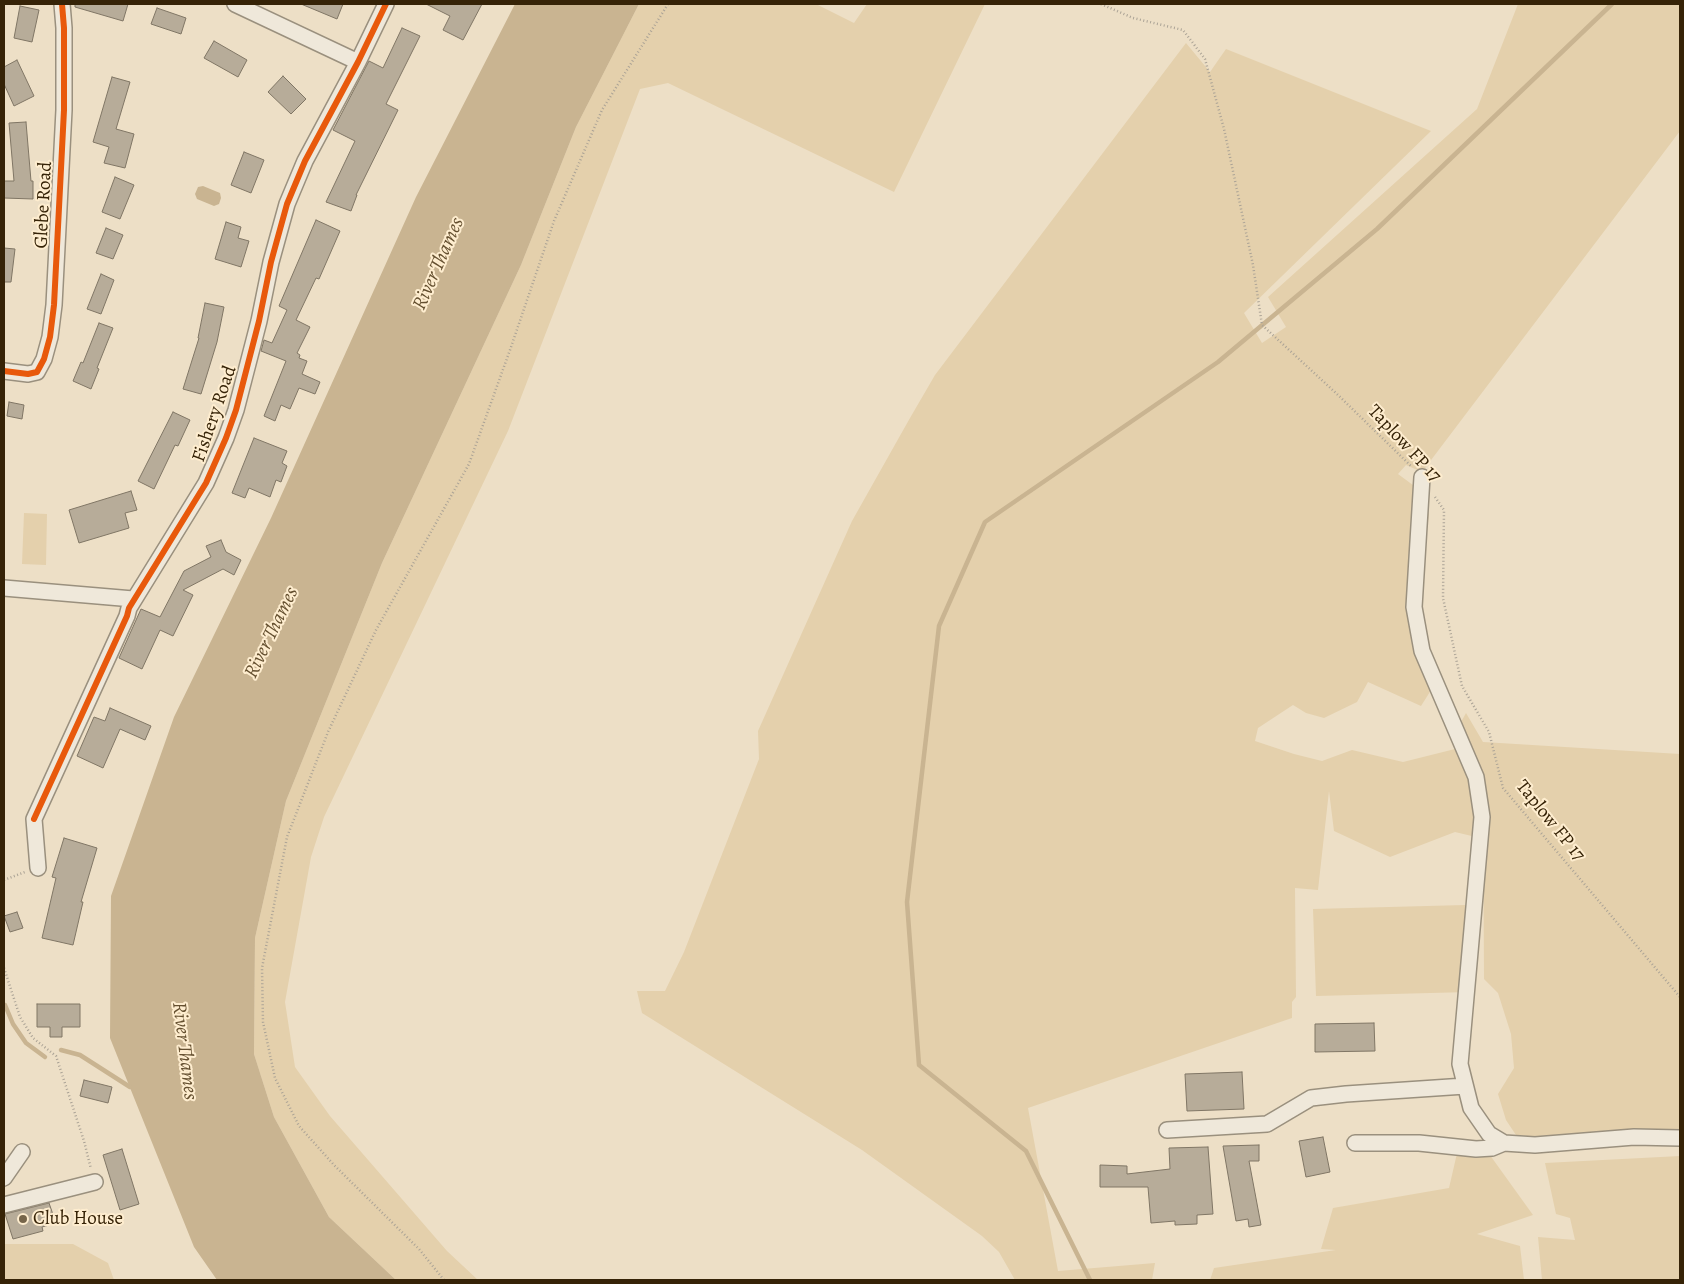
<!DOCTYPE html>
<style>
body{margin:0}
#map{position:relative;width:1684px;height:1284px;overflow:hidden;background:#eddfc6;font-family:Alegreya,serif}
canvas{display:block}
.frame{position:absolute;inset:0;border:5px solid #362307;pointer-events:none}
</style>
<div id="map">
<canvas width="1684" height="1284"></canvas>
<div class="frame"></div>
</div>
<script>
const c = document.querySelector('canvas').getContext('2d');
c.lineJoin = 'round';
function fillPath(path, color) { c.fillStyle = color; c.fill(path, 'evenodd'); }
const poly = rows => new Path2D(rows.map(r => 'M' + r).join(''));
function stroke(path, color, width, dash) { c.strokeStyle = color; c.lineWidth = width; c.lineCap = dash ? 'butt' : 'round'; c.setLineDash(dash || []); c.stroke(path); }
function label(font, color, halo, rows, align = 'center') {
  c.font = font + ' Alegreya,serif'; c.lineWidth = 4; c.setLineDash([]); c.textBaseline = 'middle'; c.strokeStyle = halo; c.fillStyle = color; for (const [text, x, y, turn = 0] of rows) {
    c.save(); c.translate(x, y); c.rotate((+turn || 0) * Math.PI / 180); c.textAlign = isNaN(turn) ? turn : align; if (halo) c.strokeText(text, 0, 0); c.fillText(text, 0, 0); c.restore();
  }
}
const green = poly([
 [639,4,816,4,854,23,867,4,985,4,894,192,668,83,640,89,508,431,324,817,311,857,285,1002,295,1067,330,1116,447,1251,478,1280,396,1280,329,1217,274,1117,254,1054,255,938,286,801,382,563,521,265,576,127],
 [1518,4,1680,4,1680,131,1422,472,1406,465,1398,474,1421,491,1429,514,1418,599,1433,687,1421,706,1368,682,1357,702,1324,718,1306,713,1293,705,1258,728,1255,741,1294,754,1322,761,1352,750,1403,762,1455,749,1465,764,1477,796,1476,837,1455,832,1390,857,1334,831,1329,791,1318,890,1295,888,1296,997,1292,1002,1292,1018,1028,1108,1058,1271,1155,1263,1152,1280,1015,1280,999,1252,982,1236,862,1150,642,1013,637,991,665,991,684,952,759,759,758,731,852,521,910,418,935,375,1186,43,1210,72,1226,49,1431,131,1244,313,1262,343,1286,327,1268,297,1477,109],
 [24,513,47,514,46,565,22,564],
 [1466,713,1483,742,1680,754,1680,1131,1615,1131,1550,1138,1516,1135,1506,1120,1498,1094,1514,1068,1511,1034,1498,993,1484,979,1483,773,1477,765,1461,722],
 [1465,905,1469,992,1316,996,1313,909],
 [1458,1149,1487,1151,1533,1215,1477,1234,1520,1246,1524,1280,1210,1280,1214,1268,1336,1250,1321,1249,1333,1208,1449,1188],
 [1680,1156,1680,1280,1542,1280,1538,1237,1575,1240,1570,1218,1556,1214,1545,1163],
 [4,1244,73,1244,108,1263,114,1280,4,1280]
]);
const water = poly([
 [515,4,639,4,576,127,521,265,382,563,286,801,255,938,254,1054,274,1117,329,1217,396,1280,217,1280,194,1247,110,1038,111,896,174,717,271,518,416,197],
 [203,186,220,193,221,198,219,204,214,206,197,199,195,194,198,187]
]);
const stream = poly([
 [5,1005,13,1024,26,1043,45,1057],
 [61,1050,80,1055,130,1087],
 [1090,1280,1026,1151,919,1065,907,902,939,626,985,522,1218,362,1377,229,1612,4]
]);
const building = poly([
 [75,4,128,4,123,21,75,7,75,4],
 [301,4,343,4,337,19,301,4],
 [426,4,482,4,463,40,443,30,450,16,426,4],
 [20,6,39,10,32,42,14,38,20,6],
 [157,8,186,18,181,34,151,24,157,8],
 [402,28,420,36,386,104,398,110,356,195,357,195,351,211,326,202,355,141,333,130,369,61,383,68,402,28],
 [214,41,247,60,238,77,204,58,214,41],
 [17,60,34,96,14,106,4,84,4,67,17,60],
 [283,76,306,99,291,114,268,92,283,76],
 [112,77,130,82,116,129,134,134,125,168,104,163,109,147,93,142,112,77],
 [26,122,31,181,33,181,33,199,4,198,4,181,14,181,9,123,26,122],
 [244,152,264,160,251,193,231,185,244,152],
 [115,177,134,185,120,219,102,212,115,177],
 [316,220,340,231,319,279,316,278,296,320,310,327,297,353,300,355,299,358,307,361,302,374,320,382,315,394,299,388,290,409,281,405,275,421,264,416,286,361,261,351,264,340,272,343,287,310,279,306,316,220],
 [226,222,241,227,238,238,249,241,241,267,215,259,226,222],
 [106,228,123,235,113,259,96,253,106,228],
 [4,248,15,249,11,282,4,282,4,248],
 [101,274,114,280,101,314,87,309,101,274],
 [205,303,224,307,217,342,201,394,183,389,199,338,198,338,205,303],
 [99,323,113,328,97,368,99,369,91,389,73,381,81,362,83,363,99,323],
 [9,402,24,405,22,419,7,416,9,402],
 [173,412,190,420,178,446,175,445,154,489,138,481,173,412],
 [254,438,287,451,282,463,287,466,281,482,276,480,270,497,249,488,245,498,232,493,254,438],
 [131,491,137,510,125,513,129,528,79,543,69,510,131,491],
 [221,540,226,552,241,560,234,575,223,569,183,590,193,595,173,636,160,630,142,669,119,658,141,609,160,617,184,571,211,557,206,546,221,540],
 [110,708,151,726,145,740,120,729,103,768,77,756,94,717,105,721,110,708],
 [64,838,97,848,81,902,83,902,73,945,42,938,56,878,52,877,64,838],
 [17,912,23,928,10,932,4,916,17,912],
 [37,1004,80,1004,80,1027,62,1027,62,1037,50,1037,50,1027,37,1027,37,1004],
 [1374,1023,1375,1051,1315,1052,1315,1024,1374,1023],
 [1242,1072,1244,1109,1187,1111,1185,1074,1242,1072],
 [84,1080,112,1087,108,1103,80,1096,84,1080],
 [1323,1137,1330,1172,1306,1177,1299,1141,1323,1137],
 [1259,1145,1259,1161,1249,1161,1261,1225,1249,1227,1248,1219,1236,1221,1223,1146,1259,1145],
 [1208,1147,1213,1214,1197,1215,1197,1224,1175,1225,1175,1221,1151,1223,1148,1187,1100,1187,1100,1165,1127,1166,1127,1174,1170,1169,1169,1148,1208,1147],
 [122,1149,139,1204,120,1210,103,1155,122,1149],
 [49,1203,56,1223,42,1227,43,1231,13,1239,5,1214,49,1203]
]);
const path = poly([
 [1101,4,1133,18,1183,30,1205,59,1224,129,1253,265,1262,325,1337,394,1412,467],
 [1435,497,1444,510,1443,598,1462,686,1489,732,1503,788,1680,997],
 [4,880,25,872],
 [4,968,20,1017,33,1038,56,1056,84,1141,91,1169],
 [444,1280,419,1249,334,1165,299,1126,275,1078,263,1022,262,968,287,837,328,732,376,630,469,464,510,350,554,221,602,110,668,4]
]);
const minor = poly([
 [235,4,358,62],
 [4,371,28,374,37,372,44,359,50,337,54,305,64,110,64,28,62,4],
 [1422,477,1414,607,1422,651,1476,777,1482,817,1460,1064,1471,1108,1489,1134,1504,1143,1535,1145,1634,1137,1680,1138],
 [4,588,133,599],
 [38,868,34,819,127,616,129,608,206,483,226,438,236,410,259,321,271,262,287,204,305,161,358,62,386,4],
 [1167,1130,1267,1124,1311,1098,1346,1094,1465,1086],
 [1355,1143,1419,1143,1476,1149,1492,1148,1504,1143],
 [4,1178,22,1152],
 [4,1205,95,1182]
]);
const cycleway = poly([
 [4,371,28,374,37,372,44,359,50,337,54,305,64,110,64,28,62,4],
 [34,819,127,616,129,608,206,483,226,438,236,410,259,321,271,262,287,204,305,161,358,62,386,4]
]);
const markers = [
 [23,1219,5,"#76654a"]
];
const streetNames = [
 ["Glebe Road",44,205,-87],
 ["Fishery Road",215,414,-71],
 ["Taplow FP 17",1404,444,47],
 ["Taplow FP 17",1550,821,51]
];
const poiNames = [
 ["Club House",33,1219]
];
const waterNames = [
 ["River Thames",439,264,-66],
 ["River Thames",272,633,-64],
 ["River Thames",184,1051,83]
];
fillPath(green, '#e4d0ac');
fillPath(water, '#c9b491');
stroke(stream, '#c9b491', 4.5);
fillPath(building, '#b7ac99');
stroke(building, '#807665', 1);
stroke(minor, '#9a907e', 18);
stroke(path, '#aba396', 2.5, [1, 2.5]);
stroke(minor, '#efe8da', 15);
stroke(cycleway, '#e8590c', 6);
for (const [x, y, r, color] of markers) { const dot = new Path2D(); dot.arc(x, y, r, 0, 2 * Math.PI); c.fillStyle = color; c.fill(dot); stroke(dot, '#feedcf', 2); }
label('19px', '#362307', '#feedcf', streetNames);
label('19px', '#362307', '#feedcf', poiNames, 'left');
label('italic 20px', '#644f2f', '#feedcf', waterNames);
</script>
